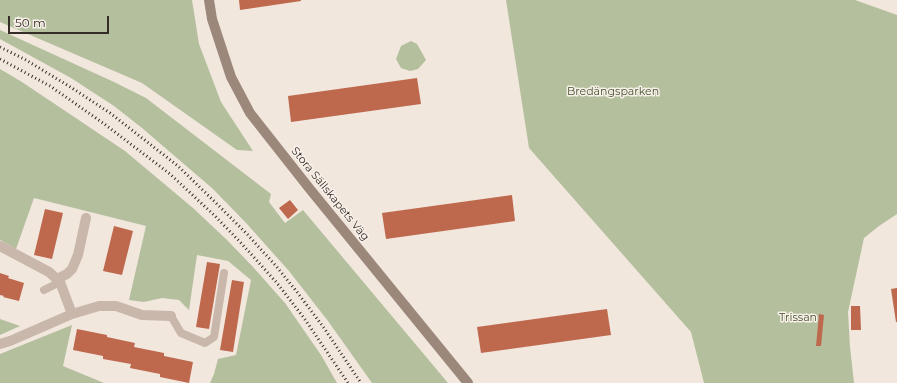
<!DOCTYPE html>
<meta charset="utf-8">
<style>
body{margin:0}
#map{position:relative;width:897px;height:383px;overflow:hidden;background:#f1e7dd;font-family:Montserrat,sans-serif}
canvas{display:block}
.scale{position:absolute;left:8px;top:16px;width:101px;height:18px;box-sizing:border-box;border:2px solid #362d29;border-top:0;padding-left:5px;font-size:12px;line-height:14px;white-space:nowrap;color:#362d29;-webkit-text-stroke:3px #f8f1e9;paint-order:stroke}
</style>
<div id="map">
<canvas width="897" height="383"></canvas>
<div class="scale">50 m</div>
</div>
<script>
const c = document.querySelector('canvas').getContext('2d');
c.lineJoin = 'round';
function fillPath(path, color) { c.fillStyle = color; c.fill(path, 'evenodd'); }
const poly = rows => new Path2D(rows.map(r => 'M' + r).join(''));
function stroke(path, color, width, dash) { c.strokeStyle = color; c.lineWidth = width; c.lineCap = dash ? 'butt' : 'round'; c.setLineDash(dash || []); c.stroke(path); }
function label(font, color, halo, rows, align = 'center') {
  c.font = font + ' Montserrat,sans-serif'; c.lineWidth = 3; c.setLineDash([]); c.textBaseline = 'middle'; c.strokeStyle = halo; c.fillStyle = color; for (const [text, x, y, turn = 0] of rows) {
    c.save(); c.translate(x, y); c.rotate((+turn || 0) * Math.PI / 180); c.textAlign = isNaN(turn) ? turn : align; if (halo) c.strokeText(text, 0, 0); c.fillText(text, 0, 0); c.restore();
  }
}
const green = poly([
 [0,0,192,0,199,44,221,102,253,151,237,150,142,83,0,22],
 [506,0,855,0,897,15,897,214,879,226,864,238,848,312,850,347,854,383,704,383,691,332,529,148],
 [0,30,114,82,146,98,271,194,269,202,285,223,303,210,448,383,372,383,328,321,289,271,247,224,213,189,142,128,114,106,71,78,0,39],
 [411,41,417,44,426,60,418,69,410,71,401,68,396,59,401,46],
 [0,69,22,82,125,151,193,208,226,239,253,267,285,303,321,355,337,383,210,383,214,374,218,359,236,355,251,280,228,261,197,255,189,310,179,300,162,298,144,302,129,300,146,226,34,198,16,249,0,240],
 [0,319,20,326,0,335],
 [72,325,63,366,104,383,0,383,0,354]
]);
const building = poly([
 [239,0,301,0,301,1,240,10],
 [417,78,421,104,291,122,288,96],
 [512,195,515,221,386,239,382,213],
 [290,200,298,210,288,219,279,208],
 [45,209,63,213,52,259,34,255],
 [114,226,133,231,122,275,103,271],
 [207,262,220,264,209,329,196,327],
 [0,273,9,276,8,278,24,283,19,301,3,297,4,296,0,295],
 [232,280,244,282,233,352,220,350],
 [897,288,897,322,896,322,891,289],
 [851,306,860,306,861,330,851,330],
 [607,309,611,335,481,353,477,327],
 [819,314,824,315,821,346,816,346],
 [77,329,107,335,107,337,135,343,134,347,164,353,164,356,193,362,189,383,160,377,160,374,130,368,131,364,103,359,103,356,73,350]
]);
const lane = poly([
 [44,290,60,282],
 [171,316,181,333,205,343,214,337,224,273]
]);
const street = poly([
 [0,246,49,272,60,282,72,314],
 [57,279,67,274,72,269,78,255,86,218],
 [0,344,10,341,72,314,99,306,116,306,142,315,171,316]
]);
const secondary = poly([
 [209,0,212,19,231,77,250,113,309,188,468,383]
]);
const rail = poly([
 [0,47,26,60,72,88,110,113,178,166,216,203,247,234,276,266,297,292,324,328,361,383],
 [0,59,50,86,103,123,170,174,215,216,242,244,277,283,304,318,348,383]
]);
const parkNames = [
 ["Bredängsparken",613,92],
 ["Trissan",798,318]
];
const streetNames = [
 ["Stora Sällskapets Väg",330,194,51]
];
fillPath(green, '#b4bf9e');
fillPath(building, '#be684e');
stroke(lane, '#c8b7aa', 8);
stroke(street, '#c8b7aa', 10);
stroke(secondary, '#9c877b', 10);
stroke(rail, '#362d29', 3, [1, 3]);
label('11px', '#46522e', '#f8f1e9', parkNames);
label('11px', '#362d29', '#f8f1e9', streetNames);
</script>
